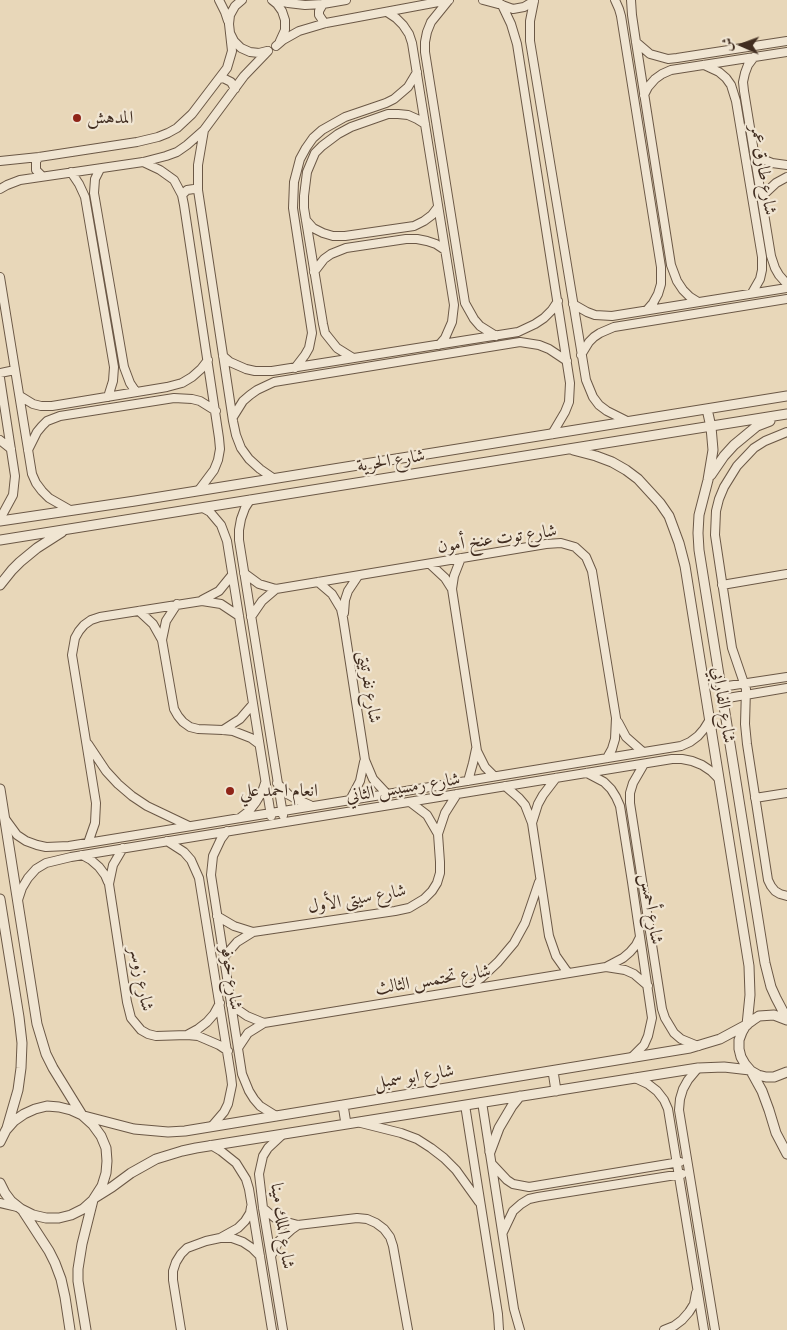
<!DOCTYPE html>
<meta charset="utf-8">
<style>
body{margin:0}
#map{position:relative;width:787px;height:1330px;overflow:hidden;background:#e8d7b9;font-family:"EB Garamond",Amiri,serif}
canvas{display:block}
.north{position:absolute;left:717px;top:20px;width:50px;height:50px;-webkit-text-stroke:4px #f0e5d2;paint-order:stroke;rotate:272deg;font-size:14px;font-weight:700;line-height:20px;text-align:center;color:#412d20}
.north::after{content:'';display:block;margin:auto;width:18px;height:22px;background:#412d20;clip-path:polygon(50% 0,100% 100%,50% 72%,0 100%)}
</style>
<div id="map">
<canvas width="787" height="1330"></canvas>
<div class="north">ش</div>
</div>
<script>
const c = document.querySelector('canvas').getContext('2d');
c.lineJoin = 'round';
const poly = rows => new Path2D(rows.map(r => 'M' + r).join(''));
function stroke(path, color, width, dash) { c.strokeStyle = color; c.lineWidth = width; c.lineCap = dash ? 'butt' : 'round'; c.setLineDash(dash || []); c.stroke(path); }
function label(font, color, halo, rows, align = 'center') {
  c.font = font + ' "EB Garamond",Amiri,serif'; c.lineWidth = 4.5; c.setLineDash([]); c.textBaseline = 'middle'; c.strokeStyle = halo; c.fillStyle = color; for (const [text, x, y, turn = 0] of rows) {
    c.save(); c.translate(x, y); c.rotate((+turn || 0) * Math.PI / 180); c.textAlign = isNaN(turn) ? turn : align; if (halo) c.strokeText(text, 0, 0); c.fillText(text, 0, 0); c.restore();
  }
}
const minor = poly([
 [219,0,225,12,228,21],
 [242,0,235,6,230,15,229,24,230,33,234,41,241,48,250,52,259,53,267,51],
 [272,0,277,4,282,11,285,20,285,30,280,41],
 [275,0,288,3,305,5,323,4,346,0],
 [483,0,498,4],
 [495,0,502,5,513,9,524,7,534,1],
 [615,0,619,9,621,16,661,267,661,284,658,294,653,303,647,310],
 [631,0,632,15,636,42,671,265,677,281,683,290,690,297,698,302],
 [448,1,431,22,427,32,425,42,425,52,465,303,474,319,480,326,496,336],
 [534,1,530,21,530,41,586,380,593,397,599,405,607,411,627,421],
 [323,4,319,11,319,15,323,21,326,23],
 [502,5,511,24,517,44,570,383,569,402,565,412,552,434],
 [387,12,396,18,403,25,409,34,412,43,454,305,452,322,445,338,439,345],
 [636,42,650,54,668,59,677,58,787,41],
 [276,46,283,40,299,31,326,23,449,0],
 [754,57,748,65,745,73,743,82,744,91,771,256,775,268,779,275,787,284],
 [704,65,719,72,726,78,731,85,736,101,762,257,762,270,760,279,752,293],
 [219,79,223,78,231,82,235,89],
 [644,95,648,87,655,79,662,74,671,70,787,52],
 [204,130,198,165,198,190,233,421,236,435,241,448,249,459,260,469,273,478],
 [754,153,762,159,772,163,787,165],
 [39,157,36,161,36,170,42,176],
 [0,161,39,157,137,142,158,137,168,133,177,128,192,114,227,68,232,51,230,33],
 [143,162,160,170,174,180,182,195,184,205,219,438,220,449,218,460,214,470,199,490],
 [100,169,95,179,94,193,124,367,130,383,136,392],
 [71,172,79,184,85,197,114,367,113,381,108,397],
 [0,189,7,185,20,180,143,162,166,156,177,152,187,145,204,130,244,76,268,51],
 [182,195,187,190,194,189,198,190],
 [761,197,776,183,787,177],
 [306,220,313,228,323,233,333,236,345,236,414,226,424,221,432,215,438,207],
 [314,272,324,259,331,254,346,248,406,239,417,239,427,241,436,244,445,250],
 [0,277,32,474,36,483,42,491,49,498,70,510],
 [573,304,587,312,595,315,612,316,787,288],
 [581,355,589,342,594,337,600,333,614,327,787,299],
 [223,356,230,362,246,369,255,371,272,371,518,332,535,324,544,318,552,310,558,301],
 [353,358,337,348,325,333,323,324,304,208,304,196,307,172,315,153,322,146,338,134,351,127,388,114,398,114,408,115,417,119,425,124],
 [295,368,305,355,309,348,312,333,293,208,294,182,300,159,306,148,313,138,322,130,345,117,386,103,394,99,408,87,417,72],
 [0,373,15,370],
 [0,378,15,476,13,495,0,519],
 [20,396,33,404,41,406,52,406,167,387,182,383,192,377,201,369,208,360],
 [233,417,243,401,250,395,257,390,274,382,520,342,539,345,549,349,567,361],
 [787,432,765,441,754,448,737,466,724,487,719,499,716,511,715,535,732,648,746,689,745,724,747,744,768,880,771,886,775,891,780,894,787,896],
 [0,440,11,449],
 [28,450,37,432,42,426,47,421,60,416,174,398,192,399,200,401,216,411],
 [250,500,245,508,241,519,239,530,239,540,283,815],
 [203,508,210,512,221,525,227,541,271,816],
 [461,558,454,576,452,589,477,751,485,767,494,776],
 [430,564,445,578,452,589],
 [244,573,259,584,276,589,546,544,561,543,575,547,586,557,592,571,616,718,615,739,612,749,607,758],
 [318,582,332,594,341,609,343,618,365,760,373,779,387,794],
 [722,585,787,574],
 [202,600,219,591,232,575],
 [139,611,153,624,162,640,174,709,178,716,183,722,190,727,198,729,223,730,233,731,251,738,259,744],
 [344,613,345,600,348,591,358,576],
 [251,617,262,601,276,589],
 [162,640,166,621,177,604],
 [721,687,787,677],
 [722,699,787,688],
 [618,722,626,737,643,752],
 [223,730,240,719,253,704],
 [88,744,106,771,118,784,132,796,147,806,189,826],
 [644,764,633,783,630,793,630,803,662,1009,665,1018,674,1033,681,1039,698,1046],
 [587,773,604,782,611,789,616,797,620,806,632,882,652,1018,648,1036,644,1045,631,1058],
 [468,781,473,763,476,749],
 [277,783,289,795,296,799,310,805],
 [505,786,519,798,525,805,532,823,549,936,556,956,568,973],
 [755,798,787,793],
 [350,800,360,781,364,762],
 [240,818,249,811,256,802,262,792,265,783],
 [6,820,17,835,26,841,37,845,46,847,69,846,681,746,690,742,698,736,704,729,709,721],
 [532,823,538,804,543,795,556,778],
 [227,831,221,839,213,856,211,875,242,1074,249,1091,254,1099,260,1106,276,1116],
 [438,834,445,813,457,794],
 [167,841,184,852,191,860,199,878,231,1076,232,1085,228,1104,224,1112,212,1126],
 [88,843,95,823,96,803,72,655,75,638,79,631,84,625,91,620,100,617,202,601,221,604,239,616],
 [123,848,113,865,109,884,127,1002,131,1018,141,1030,148,1034,156,1036,187,1035,198,1036,219,1045,228,1051],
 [82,855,91,860,99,867,105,875,108,882],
 [18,900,22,888,28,878,36,869,46,863,71,857,672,759,682,759,692,761,702,765,711,771,718,778],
 [217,916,234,926,253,932],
 [224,957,237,942,253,932,395,911,409,908,424,899,432,891,437,883,440,873,440,862,438,834,427,815,410,802],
 [606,967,623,958,630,952,636,945,640,937],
 [465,989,481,978,498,962,514,943,525,923,539,882],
 [231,1005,247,1016,264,1023],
 [187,1035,198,1029,207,1022,214,1014,220,1003],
 [238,1048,248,1033,264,1023,606,967,625,970,634,974,648,986],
 [698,1068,688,1080,683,1089,680,1099,679,1110,715,1330],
 [635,1078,648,1084,657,1091,664,1100,668,1109,704,1330],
 [482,1102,514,1309,520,1330],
 [465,1105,498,1314,499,1330],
 [361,1123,401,1133,417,1139,431,1148,444,1158,456,1170,479,1202],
 [211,1145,221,1151,236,1163,246,1179,249,1189,272,1330],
 [492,1164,507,1180,513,1184,529,1187,680,1162],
 [0,1203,17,1207],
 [263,1208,275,1218,283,1221,298,1225,357,1218,367,1219,376,1223,384,1229,390,1237,393,1246,408,1330],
 [503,1232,513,1211,521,1204,529,1199,538,1197,682,1174],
 [222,1238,232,1238,243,1242,252,1248,260,1256],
 [271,1256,279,1241,291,1230,298,1225],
 [181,1330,173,1280,173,1271,176,1262,181,1254,187,1248,206,1241,220,1238,238,1228,245,1221,250,1213,251,1207],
 [283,1330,263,1208,259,1174,263,1156,268,1148,283,1134],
 [664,1330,674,1326,682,1320,689,1312,694,1304,696,1293]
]);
const tertiary = poly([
 [707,409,711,427,713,450,708,480,699,515,698,533,699,550,765,963,771,987,776,998,787,1019],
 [573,450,596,456,612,462,626,470,638,479,660,503,669,516,679,543,685,566,749,966,750,995,747,1025],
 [711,475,724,456,734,445,757,426,770,421],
 [0,521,135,501,787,396],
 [0,540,787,414],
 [0,585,12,570,20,562,37,548,62,532],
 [0,789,37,1024,46,1054,53,1068,82,1115],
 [0,899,19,1017,22,1043,21,1068,18,1090,7,1128],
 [787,1020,774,1015,759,1016,753,1020,746,1025,742,1032,739,1040,739,1049,741,1057,745,1064,751,1071,758,1075,766,1077,774,1077,787,1072],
 [553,1071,556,1091],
 [751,1071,762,1091,769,1110,776,1133,787,1154],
 [343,1105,346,1124],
 [84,1116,134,1129,168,1132,185,1131,690,1048,720,1039,746,1025],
 [0,1142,6,1130,14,1121,24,1114,35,1109,47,1106,59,1107,71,1110,82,1115,93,1125,101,1136,106,1148,107,1161,106,1173,102,1186,93,1200,83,1209,71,1215,59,1218,46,1218,33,1215,21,1209,11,1201,5,1193,0,1183],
 [490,1152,499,1128,512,1106,520,1096],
 [96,1197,112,1187,131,1173,156,1159,182,1151,196,1148,698,1068,724,1067,750,1070],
 [23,1211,49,1251,55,1263,61,1279,65,1297,70,1330],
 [86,1330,78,1281,78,1269,82,1244,93,1200]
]);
const markers = [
 [77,118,5,"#8f2418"],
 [230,791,5,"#8f2418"]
];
const poiNames = [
 ["المدهش",87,118],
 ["انعام احمد علي",240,791]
];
const streetNames = [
 ["شارع طارق عمر",763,170,81],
 ["شارع الحرية",391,461,-9],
 ["شارع توت عنخ أمون",497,539,-8],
 ["شارع نفرتيتى",369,687,81],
 ["شارع الفارابي",723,705,81],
 ["شارع رمسيس الثاني",403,788,-9],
 ["شارع سيتى الأول",357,899,-10],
 ["شارع أحمس",651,909,81],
 ["شارع خوفو",231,978,81],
 ["شارع زوسر",141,979,79],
 ["شارع تحتمس الثالث",433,980,-9],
 ["شارع ابو سمبل",414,1077,-9],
 ["شارع الملك مينا",282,1226,82]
];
stroke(minor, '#6b5846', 10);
stroke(tertiary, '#6b5846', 11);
stroke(minor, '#f0e5d2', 8);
stroke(tertiary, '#f0e5d2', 9);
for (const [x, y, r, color] of markers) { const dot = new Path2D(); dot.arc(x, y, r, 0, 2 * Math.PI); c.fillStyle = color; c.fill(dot); stroke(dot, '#f0e5d2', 2); }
label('18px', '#412d20', '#f0e5d2', poiNames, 'left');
label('18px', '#412d20', '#f0e5d2', streetNames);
</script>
